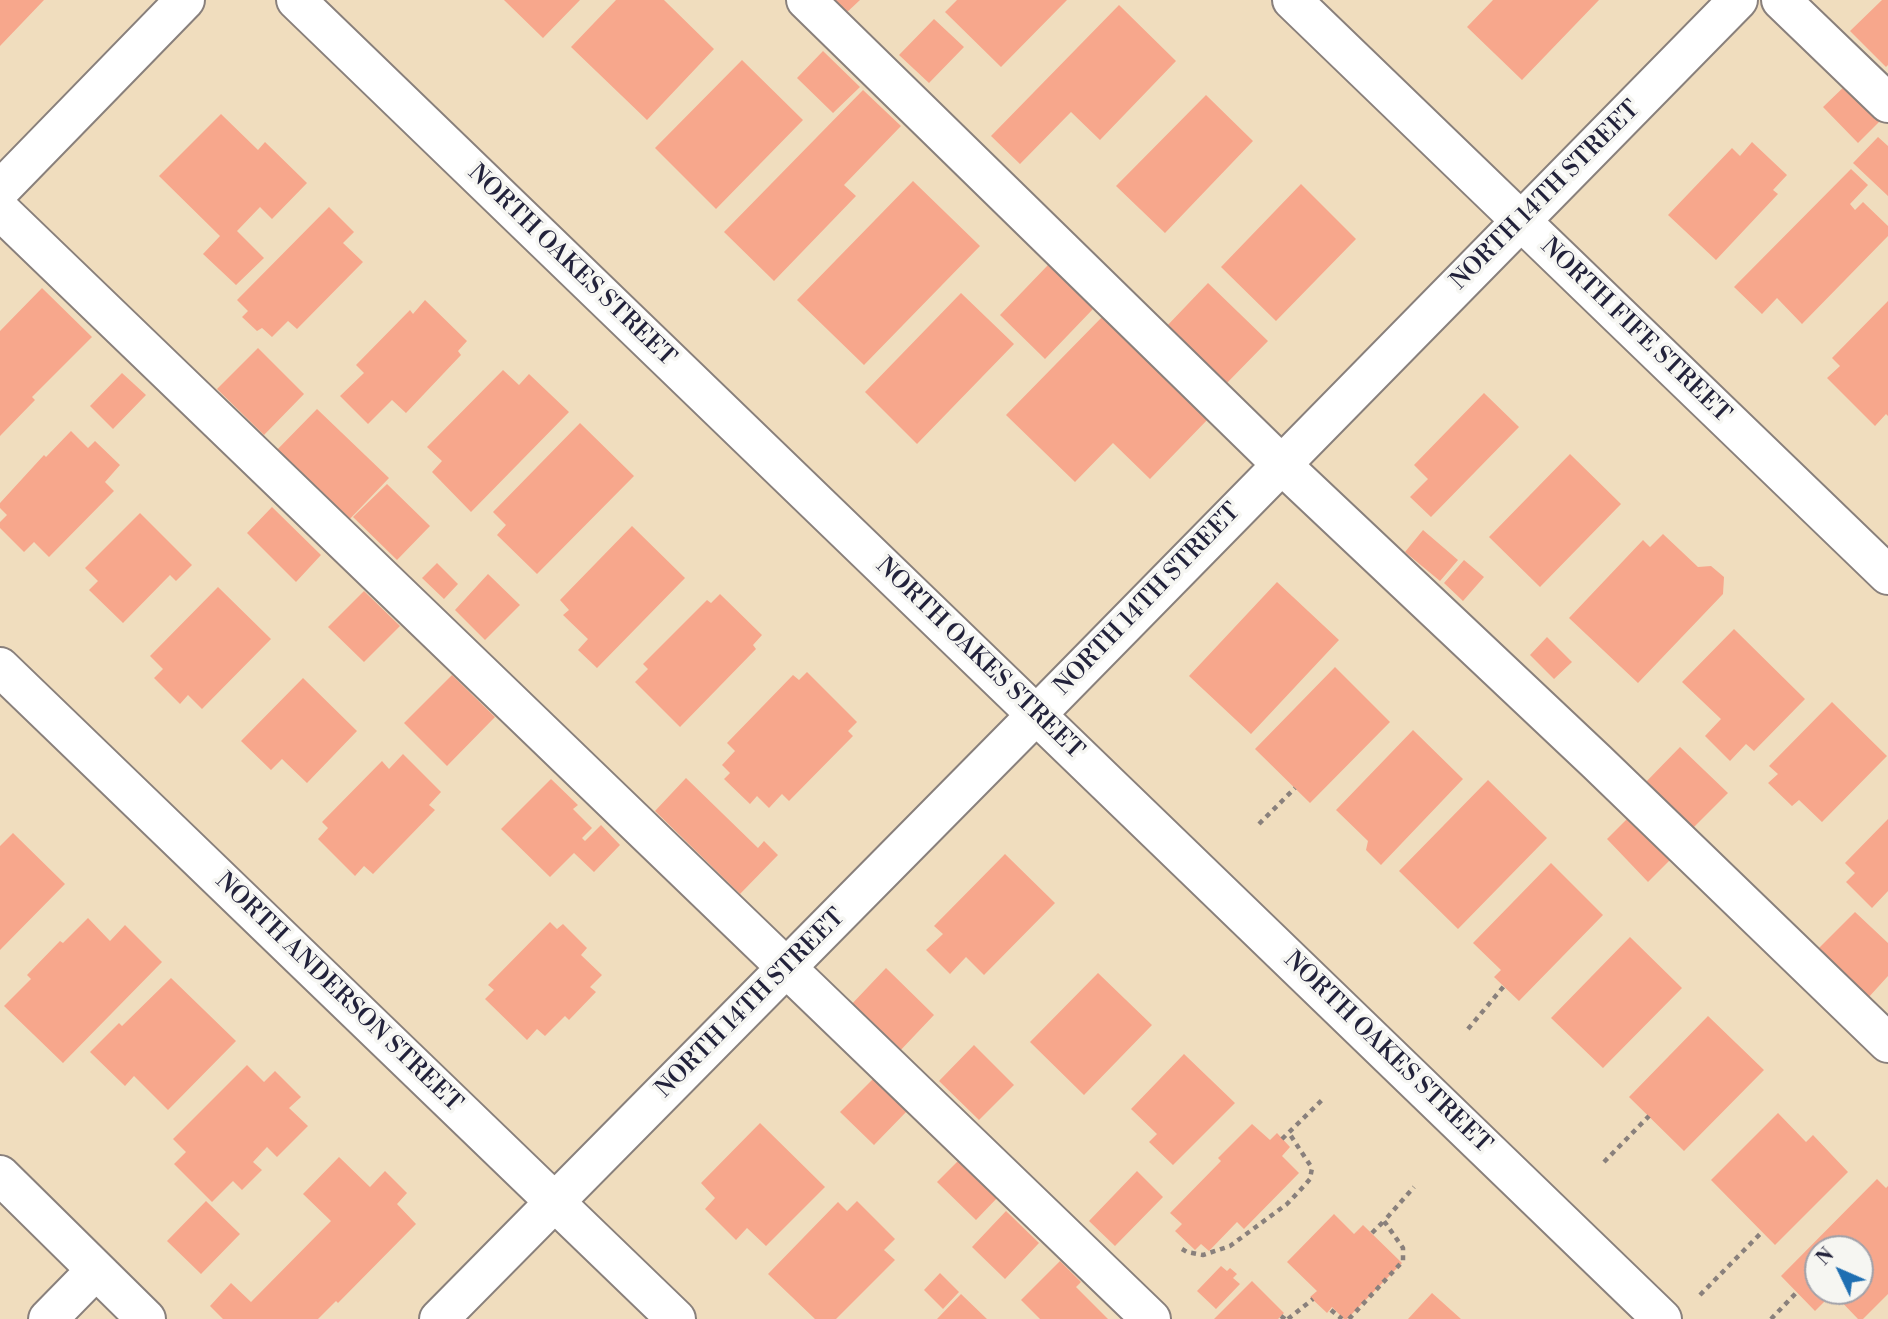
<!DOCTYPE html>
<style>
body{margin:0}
#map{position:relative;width:1888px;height:1319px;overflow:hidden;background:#f0ddbe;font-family:"Libre Bodoni",serif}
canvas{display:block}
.north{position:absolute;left:1804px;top:1235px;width:70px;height:70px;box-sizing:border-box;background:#f6f6f2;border:2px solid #a1a1a9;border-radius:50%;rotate:314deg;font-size:19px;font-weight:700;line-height:28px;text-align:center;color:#22223b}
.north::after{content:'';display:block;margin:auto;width:24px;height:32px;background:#1f6fb2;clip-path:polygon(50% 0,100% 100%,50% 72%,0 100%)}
</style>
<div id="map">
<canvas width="1888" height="1319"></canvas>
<div class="north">N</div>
</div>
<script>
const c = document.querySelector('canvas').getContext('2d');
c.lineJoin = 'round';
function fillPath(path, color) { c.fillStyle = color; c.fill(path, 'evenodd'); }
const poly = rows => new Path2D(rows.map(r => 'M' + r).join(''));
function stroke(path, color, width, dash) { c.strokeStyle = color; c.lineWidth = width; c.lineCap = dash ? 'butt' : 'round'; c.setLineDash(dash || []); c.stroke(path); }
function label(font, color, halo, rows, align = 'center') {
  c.font = font + ' "Libre Bodoni",serif'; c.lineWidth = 7; c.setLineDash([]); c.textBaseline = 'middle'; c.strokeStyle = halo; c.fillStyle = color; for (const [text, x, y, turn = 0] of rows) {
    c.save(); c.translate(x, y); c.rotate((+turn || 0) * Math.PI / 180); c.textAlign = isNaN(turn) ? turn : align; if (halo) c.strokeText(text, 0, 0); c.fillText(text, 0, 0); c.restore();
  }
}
const building = poly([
 [0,0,44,0,0,46],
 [504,0,580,0,543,38],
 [616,0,664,0,714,49,647,120,571,47],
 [828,0,860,0,844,15],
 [957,0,1067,0,1001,67,945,12],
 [1493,0,1599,0,1522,80,1467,27],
 [1882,0,1888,0,1888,65,1886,67,1850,31],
 [1119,5,1176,61,1100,140,1071,112,1020,164,991,136],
 [934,19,964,47,929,83,899,55],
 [823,51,860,87,833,113,797,78],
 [742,60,803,120,716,209,655,148],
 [1849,82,1884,117,1858,143,1823,107],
 [863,90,901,126,844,185,856,196,774,281,724,232],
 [1206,95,1253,141,1165,233,1116,186],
 [221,114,258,150,265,142,307,183,272,219,260,207,237,231,264,258,236,285,203,254,220,236,159,176],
 [1878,137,1888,146,1888,196,1853,163],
 [1752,142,1787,175,1773,190,1778,194,1716,260,1668,215,1732,148,1740,156],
 [1851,169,1868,185,1850,204,1855,210,1863,202,1888,226,1888,236,1802,324,1777,298,1762,314,1734,287],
 [913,181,980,246,864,365,797,300],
 [1301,184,1356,239,1276,321,1221,267],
 [329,207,354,232,343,243,363,262,297,329,288,321,272,337,262,328,257,331,242,317,248,311,237,300],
 [1048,265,1093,309,1045,359,1000,315],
 [1208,283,1268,341,1224,386,1164,329],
 [42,288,92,337,32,397,35,400,0,436,0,331],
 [961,293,1014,344,917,444,865,392],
 [425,300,467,341,458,351,461,355,406,413,392,400,368,424,340,396,364,373,356,365,410,310,413,314],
 [1888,301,1888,416,1886,414,1875,426,1827,378,1840,366,1832,358],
 [1104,315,1209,418,1150,479,1113,443,1075,482,1006,415],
 [258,348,304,394,264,435,217,389],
 [503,370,519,385,529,374,569,412,471,512,432,472,442,461,427,447],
 [122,373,146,395,113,429,90,406],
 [1484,393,1519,427,1431,517,1410,497,1428,479,1414,465],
 [317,409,389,478,345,524,272,455],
 [580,423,634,476,537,574,497,535,506,525,493,512],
 [71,431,88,448,95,441,120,465,105,482,114,491,49,557,34,542,24,552,0,528,0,522,7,515,0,508,0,503,44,455,46,457],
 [1570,454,1621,504,1540,587,1489,537],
 [387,484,430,526,397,560,353,517],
 [272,507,321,555,296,582,247,533],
 [140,513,192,565,176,581,170,575,123,623,89,590,98,581,85,568],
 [632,526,685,578,597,668,578,650,588,639,563,615,569,610,560,600],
 [1423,530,1458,560,1440,581,1405,552],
 [1663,534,1698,567,1711,566,1724,577,1723,594,1638,683,1569,618,1643,540,1650,547],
 [1464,560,1484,577,1463,601,1444,583],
 [437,563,458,584,444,599,422,578],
 [488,574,520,605,485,640,455,610],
 [1277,582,1339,640,1251,734,1189,676],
 [218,587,271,639,202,709,188,695,180,704,154,678,163,669,150,656],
 [364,591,400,626,364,662,328,627],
 [720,594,762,635,753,645,756,649,680,727,635,682,648,669,643,664,707,600,711,603],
 [1734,629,1805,699,1754,751,1746,744,1730,761,1705,736,1721,719,1682,682],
 [1547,637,1572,662,1554,679,1530,655],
 [1335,667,1390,722,1310,803,1255,749],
 [807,672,857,722,848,731,853,736,789,801,782,794,769,808,757,796,750,804,724,779,730,773,722,765,735,751,727,743,793,675,799,680],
 [452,675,495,717,447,766,404,723],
 [303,678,357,731,307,783,282,759,271,770,241,741],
 [1832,702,1887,756,1822,822,1799,800,1792,806,1768,783,1778,774,1769,766],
 [1413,730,1463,779,1381,865,1366,850,1368,841,1336,810],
 [1680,747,1728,793,1691,830,1644,784],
 [403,754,441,792,429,805,435,810,373,874,364,866,355,876,318,839,328,828,322,822,382,761,389,769],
 [686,778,758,848,764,841,778,855,740,894,655,811],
 [551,779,578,805,573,809,592,828,582,838,585,841,601,825,620,845,594,872,574,853,550,877,501,829],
 [1488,780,1547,838,1458,929,1399,871],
 [1628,818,1670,860,1648,882,1607,839],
 [1888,819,1888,891,1872,908,1846,882,1855,873,1845,863],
 [13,833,65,884,0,950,0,846],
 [1005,854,1055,903,984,975,966,957,950,974,926,950,943,934,934,926],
 [1551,863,1603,915,1519,1001,1494,977,1501,970,1473,943],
 [1855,912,1888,943,1888,976,1868,998,1817,950],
 [88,918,110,941,125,925,162,962,63,1063,4,1006,31,979,27,975,60,941,63,943],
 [550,922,557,929,563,924,587,948,581,955,602,975,590,987,596,992,569,1020,565,1016,545,1036,537,1029,527,1040,485,999,494,990,488,985],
 [1630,937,1682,988,1603,1068,1551,1018],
 [886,968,934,1015,897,1054,849,1007],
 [1098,973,1152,1025,1084,1095,1030,1042],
 [171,978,236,1041,168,1110,134,1076,125,1086,90,1052,119,1023,122,1026],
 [1708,1016,1764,1070,1684,1151,1629,1097],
 [974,1045,1014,1085,979,1120,939,1081],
 [1184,1054,1235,1103,1173,1165,1149,1142,1157,1134,1131,1109],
 [247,1065,264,1082,275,1071,301,1097,289,1108,308,1126,277,1157,267,1147,253,1162,262,1170,242,1190,233,1181,212,1202,174,1164,186,1152,173,1139],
 [875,1077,908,1110,874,1145,840,1112],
 [1778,1113,1806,1142,1813,1135,1848,1172,1775,1245,1711,1180],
 [760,1123,825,1187,766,1246,747,1228,736,1240,705,1209,715,1198,701,1183],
 [1252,1124,1270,1140,1277,1133,1290,1147,1282,1156,1299,1173,1244,1229,1237,1222,1209,1251,1201,1244,1195,1250,1175,1231,1182,1224,1170,1213,1221,1161,1218,1158],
 [339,1157,370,1187,385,1171,407,1193,397,1204,416,1224,338,1303,336,1301,318,1319,223,1319,210,1306,231,1283,251,1302,331,1221,303,1194],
 [960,1159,998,1197,976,1220,937,1182],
 [1137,1171,1163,1197,1115,1246,1089,1221],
 [1877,1179,1886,1188,1888,1186,1888,1294,1863,1319,1858,1319,1833,1293,1815,1311,1781,1276],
 [1818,1249,1860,1249,1860,1291,1818,1291],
 [206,1201,240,1234,201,1274,167,1241],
 [857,1201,895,1239,884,1250,895,1260,836,1319,815,1319,768,1274,838,1202,847,1211],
 [1006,1211,1039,1243,1005,1279,972,1247],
 [1334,1214,1354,1234,1363,1225,1402,1263,1347,1319,1344,1319,1332,1307,1327,1313,1310,1297,1317,1291,1287,1262],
 [1060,1261,1081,1282,1076,1287,1108,1319,1040,1319,1021,1300],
 [1221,1266,1227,1271,1230,1268,1237,1274,1233,1278,1240,1284,1216,1309,1197,1291],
 [940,1273,959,1292,943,1309,924,1290],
 [1252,1281,1284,1313,1278,1319,1214,1319],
 [1432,1293,1461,1319,1408,1319],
 [961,1294,987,1319,937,1319]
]);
const path = poly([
 [1259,824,1295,788],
 [1468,1029,1504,986],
 [1282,1139,1323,1099],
 [1604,1162,1649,1116],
 [1372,1233,1384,1221],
 [1182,1249,1187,1252,1203,1255,1230,1246,1287,1204,1304,1186,1310,1179,1312,1168,1289,1133],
 [1700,1295,1762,1232],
 [1331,1310,1342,1319],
 [1281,1316,1285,1319],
 [1288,1319,1313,1299],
 [1349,1319,1403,1261,1403,1248,1384,1221,1414,1187],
 [1771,1319,1797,1292]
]);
const minor = poly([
 [296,0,1662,1319],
 [806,0,1281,464,1597,762,1888,1043],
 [1292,0,1888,575],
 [1781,0,1888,103],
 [0,190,185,0],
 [0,210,1151,1319],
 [0,667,676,1319],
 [0,1175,146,1319],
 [48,1319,96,1270],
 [439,1319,1036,715,1738,0]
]);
const streetNames = [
 ["NORTH 14TH STREET",1546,196,-45],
 ["NORTH OAKES STREET",571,266,44],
 ["NORTH FIFE STREET",1635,331,44],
 ["NORTH 14TH STREET",1148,600,-46],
 ["NORTH OAKES STREET",979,659,44],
 ["NORTH ANDERSON STREET",338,993,44],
 ["NORTH 14TH STREET",751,1004,-45],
 ["NORTH OAKES STREET",1387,1053,44]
];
fillPath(building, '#f7a78c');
stroke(minor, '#89807c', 42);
stroke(path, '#89807c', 4.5, [5, 5]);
stroke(minor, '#fff', 38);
label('24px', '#22223b', '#f6f6f2', streetNames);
</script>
